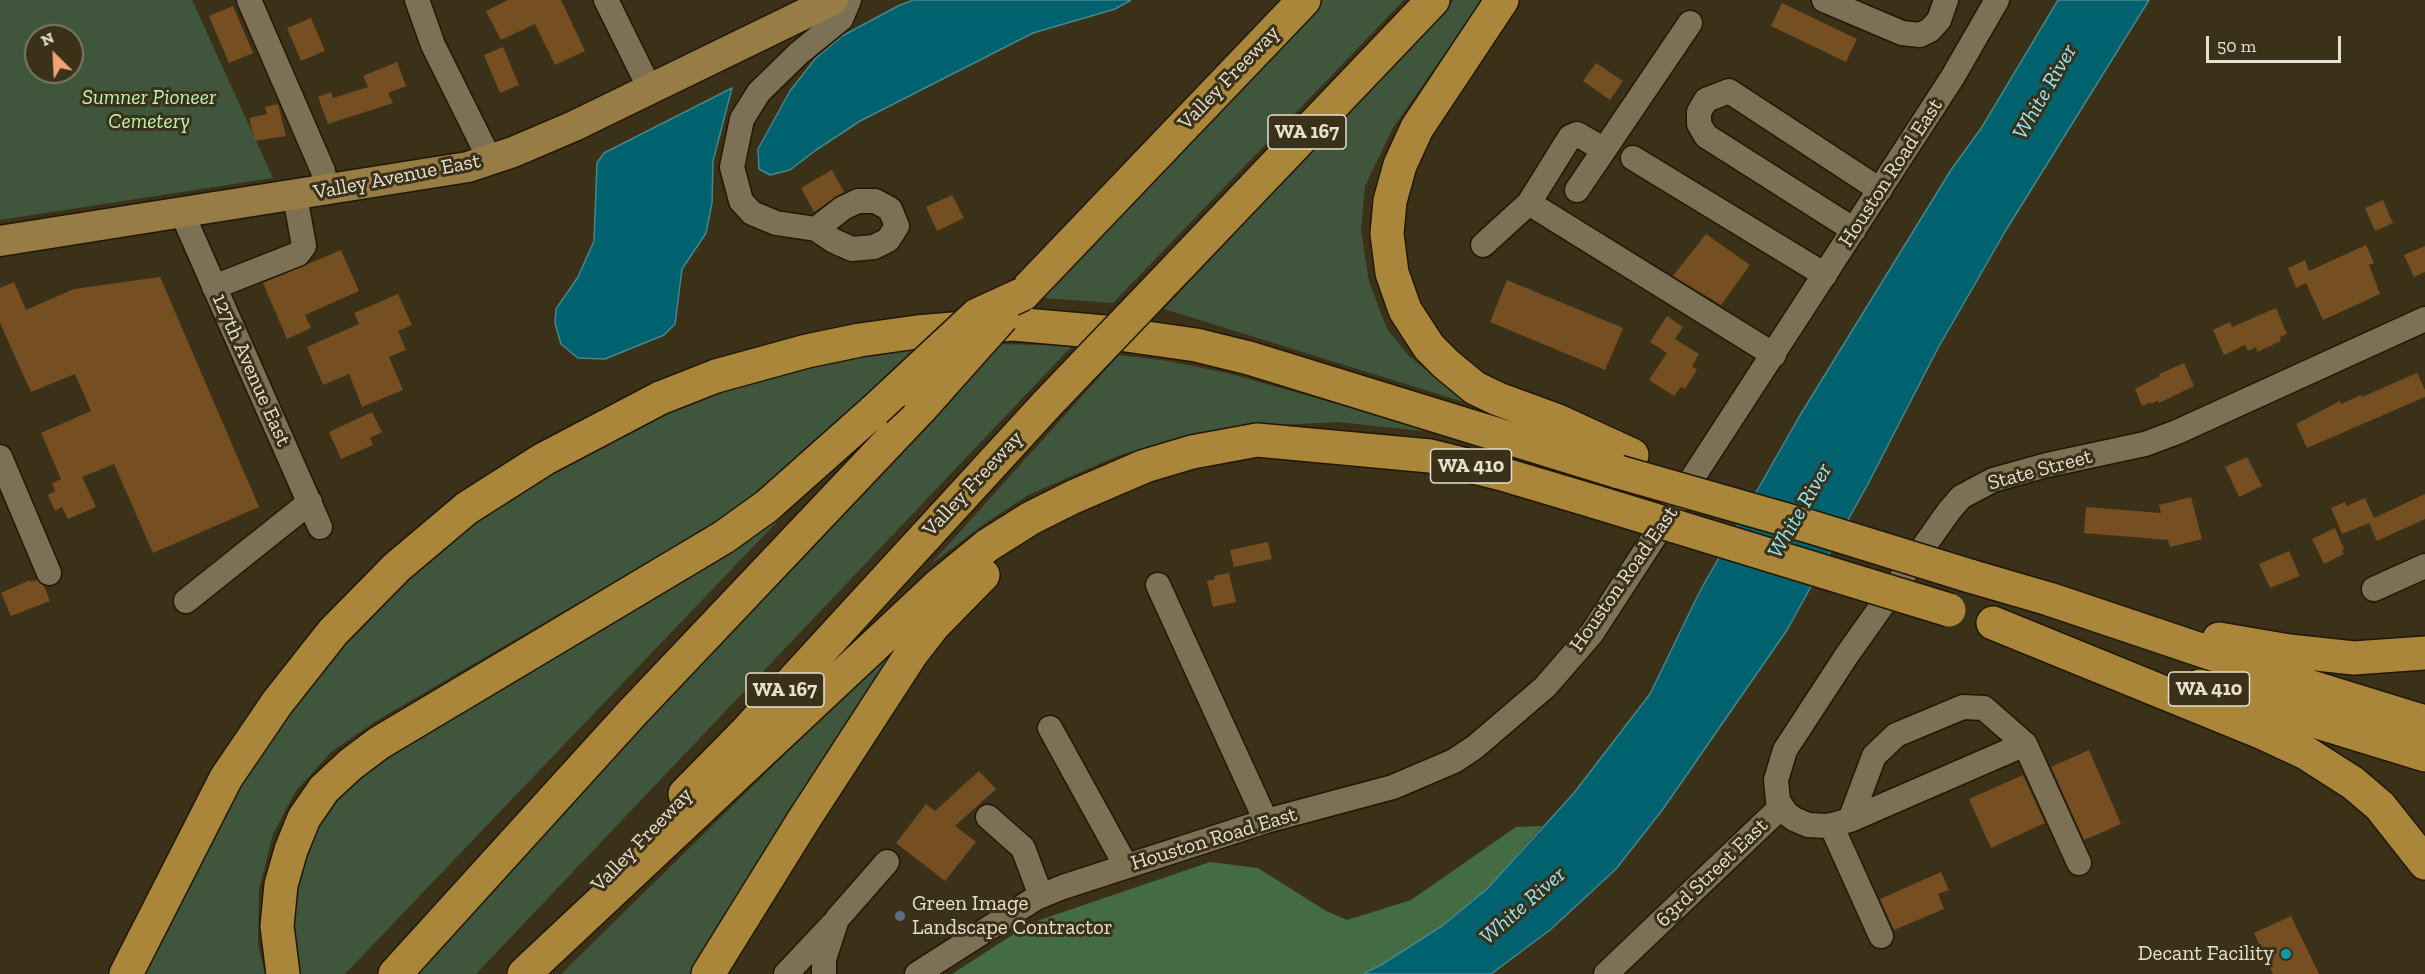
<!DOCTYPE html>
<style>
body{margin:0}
#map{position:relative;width:2425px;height:974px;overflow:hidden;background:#3b3118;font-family:"Zilla Slab",serif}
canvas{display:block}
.north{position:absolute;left:24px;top:24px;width:60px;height:60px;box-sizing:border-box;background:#3b3118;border:2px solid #7f7762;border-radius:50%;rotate:336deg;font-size:16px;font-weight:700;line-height:24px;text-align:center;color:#e6e0d1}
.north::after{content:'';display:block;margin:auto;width:21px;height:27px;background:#efa377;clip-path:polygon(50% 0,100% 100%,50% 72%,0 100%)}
.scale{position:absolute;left:2206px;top:36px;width:135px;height:27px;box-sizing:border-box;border:3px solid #e6e0d1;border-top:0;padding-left:8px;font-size:18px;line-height:21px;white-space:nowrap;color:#e6e0d1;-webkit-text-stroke:4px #3b3118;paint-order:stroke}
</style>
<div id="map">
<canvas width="2425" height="974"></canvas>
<div class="north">N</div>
<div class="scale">50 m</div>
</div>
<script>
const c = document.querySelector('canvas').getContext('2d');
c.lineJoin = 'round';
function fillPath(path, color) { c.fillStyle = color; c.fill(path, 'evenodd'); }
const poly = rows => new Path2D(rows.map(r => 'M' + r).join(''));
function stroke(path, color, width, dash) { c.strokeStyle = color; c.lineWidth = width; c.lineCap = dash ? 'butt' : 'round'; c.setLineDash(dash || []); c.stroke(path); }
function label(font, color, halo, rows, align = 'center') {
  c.font = font + ' "Zilla Slab",serif'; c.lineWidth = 6; c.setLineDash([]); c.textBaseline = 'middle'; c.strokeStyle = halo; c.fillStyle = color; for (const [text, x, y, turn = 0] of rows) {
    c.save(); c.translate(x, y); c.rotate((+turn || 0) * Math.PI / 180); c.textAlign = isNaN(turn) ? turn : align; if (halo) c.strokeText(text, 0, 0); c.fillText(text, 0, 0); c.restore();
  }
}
const green = poly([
 [0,0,192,0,273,178,0,220],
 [36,36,72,36,72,72,36,72],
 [1323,0,1404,0,1113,303,1043,298],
 [1454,0,1482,0,1393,128,1365,186,1361,230,1369,282,1387,329,1409,356,1467,403,1164,309],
 [1000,344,1072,346,476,974,406,974],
 [917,349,752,497,706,528,376,721,331,752,295,792,273,834,259,890,258,944,265,974,144,974,220,815,269,734,363,619,472,522,532,480,663,414,736,387,807,367,870,355],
 [1119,355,1168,361,1227,373,1441,433,1338,422,1278,425,1211,432,1166,441,1120,455,1028,495,984,524,930,565],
 [792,506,345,974,301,974,295,948,293,915,296,880,308,847,324,818,350,783,389,753,635,610],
 [902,644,692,974,561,974,824,716]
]);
const forest = poly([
 [1542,826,1487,889,1442,926,1381,965,1363,974,952,974,1031,923,1210,862,1258,868,1326,911,1347,920,1411,900,1516,827]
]);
const water = poly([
 [913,0,1131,0,1115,9,1033,33,860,121,816,150,790,170,770,175,759,169,758,149,790,91,815,59,842,36,898,6,913,0],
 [2058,0,2149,0,2006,230,1938,348,1869,482,1787,630,1663,809,1616,869,1550,930,1491,974,1363,974,1381,965,1442,926,1487,889,1574,793,1650,694,1700,591,1799,417,1951,170,1982,127,2058,0],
 [732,88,713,161,712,203,706,233,682,269,675,324,664,335,605,359,578,358,561,344,555,323,556,309,578,277,594,241,597,163,604,153,732,88]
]);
const building = poly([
 [508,0,561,0,585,51,555,65,535,24,501,40,486,11],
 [1782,3,1857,39,1846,62,1771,26],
 [233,6,253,53,229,63,209,16],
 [311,18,325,51,301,61,287,28],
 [503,47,519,85,500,93,484,55],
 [397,62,406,86,388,93,393,103,328,124,318,97,331,92,333,98,368,87,363,76],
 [1596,63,1623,81,1610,100,1583,81],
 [278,104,286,136,255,141,249,118,267,114,265,107],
 [832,170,844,192,814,212,801,188],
 [952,195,964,218,937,231,926,207],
 [2383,200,2393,223,2375,231,2365,208],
 [1706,234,1750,265,1721,305,1673,276],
 [2366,245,2374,263,2369,265,2380,294,2323,320,2306,283,2296,288,2288,268,2305,260,2309,271],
 [2425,246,2425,272,2414,277,2404,255],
 [341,250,359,291,305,315,311,328,287,339,263,283],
 [160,277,259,507,153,553,114,464,82,477,96,507,68,519,62,507,55,511,48,495,55,491,52,483,61,479,41,433,91,411,75,374,31,392,0,323,0,288,14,282,26,310,74,289],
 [1507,280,1623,328,1605,370,1490,322],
 [398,294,412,325,398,331,406,350,389,357,403,390,362,407,349,374,323,385,307,347,359,324,354,313],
 [2276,308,2287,334,2280,337,2281,341,2257,352,2256,347,2248,351,2245,345,2224,355,2213,330,2230,322,2232,327],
 [1667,316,1683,327,1675,339,1699,354,1692,366,1697,370,1685,389,1681,387,1674,396,1649,380,1667,353,1650,342],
 [2184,363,2194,386,2159,403,2158,401,2151,404,2151,402,2142,406,2135,389,2160,376,2159,374],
 [2417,373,2425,390,2425,397,2307,448,2296,424,2340,401,2341,404,2361,395,2362,397],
 [372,412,382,432,370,438,373,445,341,459,329,432],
 [2247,457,2262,486,2239,497,2225,467],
 [2425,494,2425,519,2377,541,2369,523,2342,534,2331,508,2345,502,2347,506,2365,498,2374,518],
 [2191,497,2202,539,2170,547,2168,540,2084,533,2086,507,2161,513,2159,505],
 [2335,528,2344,549,2342,550,2344,554,2324,564,2312,539],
 [1268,542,1272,559,1234,567,1230,550],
 [2289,551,2300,576,2270,588,2259,564],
 [1229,573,1236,602,1213,607,1207,581,1215,579,1214,576],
 [30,580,31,582,37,580,44,586,50,601,11,616,1,593],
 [2089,750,2121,824,2084,840,2051,767],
 [979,771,996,789,955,826,976,842,945,881,896,843,926,804,935,811],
 [2023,775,2045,823,1991,848,1969,799],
 [1941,872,1949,890,1938,894,1944,909,1894,930,1880,899],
 [2291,916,2319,974,2273,974,2254,933]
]);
const minor = poly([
 [249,0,323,171,327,191],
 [417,0,433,45,490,160],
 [606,0,650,89],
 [1824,0,1902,33,1920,35,1930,30,1939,20,1946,0],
 [1633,158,1825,275],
 [1577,190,1690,23],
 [1529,203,1774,355],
 [182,213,320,527],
 [816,229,843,208,858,201,875,201,890,209,897,226,888,240,874,247,852,249,834,241,816,229,776,223,752,213,741,201,732,167,742,119,759,92,799,53,841,19,849,0],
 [1854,230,1706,136,1699,124,1699,112,1706,100,1729,91,1880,190],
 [1483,245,1529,203,1570,137,1577,134,1603,149],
 [214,287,298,254,304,246,295,196],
 [0,457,49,573],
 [1158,585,1266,821],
 [2374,589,2425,566],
 [186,601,310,502],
 [1050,728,1126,866],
 [2025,744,1850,820,1828,826,1808,825,1794,819,1786,813,1778,801,1776,780,1785,750,1847,655,1949,511,1961,497,1993,480,2047,465,2145,444,2177,432,2425,319],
 [988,817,1023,848,1041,896],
 [1850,820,1874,756,1896,735,1963,707,1984,708,2025,744,2079,863],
 [1831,825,1881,936],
 [786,974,832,925],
 [824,974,824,959,837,919,887,862],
 [917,974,1036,898,1063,887,1266,821,1393,787,1454,761,1475,747,1545,687,1592,633,1952,78,1997,0],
 [1606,974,1781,807]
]);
const major = poly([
 [0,241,468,167,513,152,574,126,833,0]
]);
const highway = poly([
 [1502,0,1417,128,1400,165,1390,201,1387,234,1392,273,1405,310,1429,347,1446,364,1475,388,1498,399,1558,421,1632,455],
 [1181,264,1433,0],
 [1023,294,1304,0],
 [1970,576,2049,599,2308,686,2425,722],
 [1993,623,2263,733,2306,753,2353,783,2380,806,2425,863],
 [2219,639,2289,651,2354,658,2425,653],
 [2200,686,2425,755],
 [685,794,747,731,1047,404],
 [126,974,226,778,277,703,333,632,397,567,467,508,544,459,660,398,716,376,807,351,860,340,917,332,1013,324,1105,332,1196,345,1249,358,1619,472],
 [283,974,277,926,281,885,291,850,304,818,324,789,351,764,379,743,724,537,767,506,875,410],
 [395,974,632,713,921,408],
 [524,974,938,586,988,545,1031,518,1073,497,1145,466,1192,452,1257,440,1430,456,1502,474,1596,502],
 [708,974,803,821,912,653,933,626,983,575]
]);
const highwayBridge = poly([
 [1047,404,1181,264],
 [921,408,1002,317],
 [875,410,977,315,1023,294],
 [1619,472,1808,526,1970,576],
 [1596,502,1949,610]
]);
const markers = [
 [900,916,6,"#5c6f8a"],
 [2286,954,6,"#0f9aa8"]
];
const shields = [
 [1307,132,78],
 [1471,466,81],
 [2209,689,81],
 [785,690,78]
];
const shieldNames = [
 ["WA 167",1307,132],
 ["WA 410",1471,466],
 ["WA 410",2209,689],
 ["WA 167",785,690]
];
const streetNames = [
 ["Valley Freeway",1229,78,-46],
 ["Houston Road East",1891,173,-57],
 ["Valley Avenue East",397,177,-11],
 ["127th Avenue East",251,370,66],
 ["State Street",2040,470,-15],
 ["Valley Freeway",973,484,-47],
 ["Houston Road East",1624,579,-55],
 ["Houston Road East",1214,839,-17],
 ["Valley Freeway",642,840,-46],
 ["63rd Street East",1712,873,-44]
];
const parkNames = [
 ["Sumner Pioneer",149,98],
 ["Cemetery",149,122]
];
const poiNames = [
 ["Green Image",912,904],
 ["Landscape Contractor",912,928],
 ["Decant Facility",2274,954,"right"]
];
const waterNames = [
 ["White River",2045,92,-60],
 ["White River",1800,511,-60],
 ["White River",1523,906,-41]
];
fillPath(green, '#3f563d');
fillPath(forest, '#446c42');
fillPath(water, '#00616f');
stroke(water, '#45878c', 1.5);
fillPath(building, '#754e22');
stroke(minor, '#221801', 27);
stroke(major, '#221801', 33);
stroke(highway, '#221801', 36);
stroke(minor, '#7c7055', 24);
stroke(major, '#977d45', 30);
stroke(highway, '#a9863a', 33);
stroke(highwayBridge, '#221801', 36, []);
stroke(highwayBridge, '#a9863a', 33);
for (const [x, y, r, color] of markers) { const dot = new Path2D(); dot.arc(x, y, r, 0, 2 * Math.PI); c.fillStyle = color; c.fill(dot); stroke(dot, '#3b3118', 2); }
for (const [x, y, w] of shields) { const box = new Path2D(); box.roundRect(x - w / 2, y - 17, w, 34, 4.5); c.fillStyle = '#3b3118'; c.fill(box); stroke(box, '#e6e0d1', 1.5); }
label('bold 20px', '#e6e0d1', null, shieldNames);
label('21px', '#e6e0d1', '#3b3118', streetNames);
label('italic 21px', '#b8f7b4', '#3b3118', parkNames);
label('21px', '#e6e0d1', '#3b3118', poiNames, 'left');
label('italic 22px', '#90e8fa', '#3b3118', waterNames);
</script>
